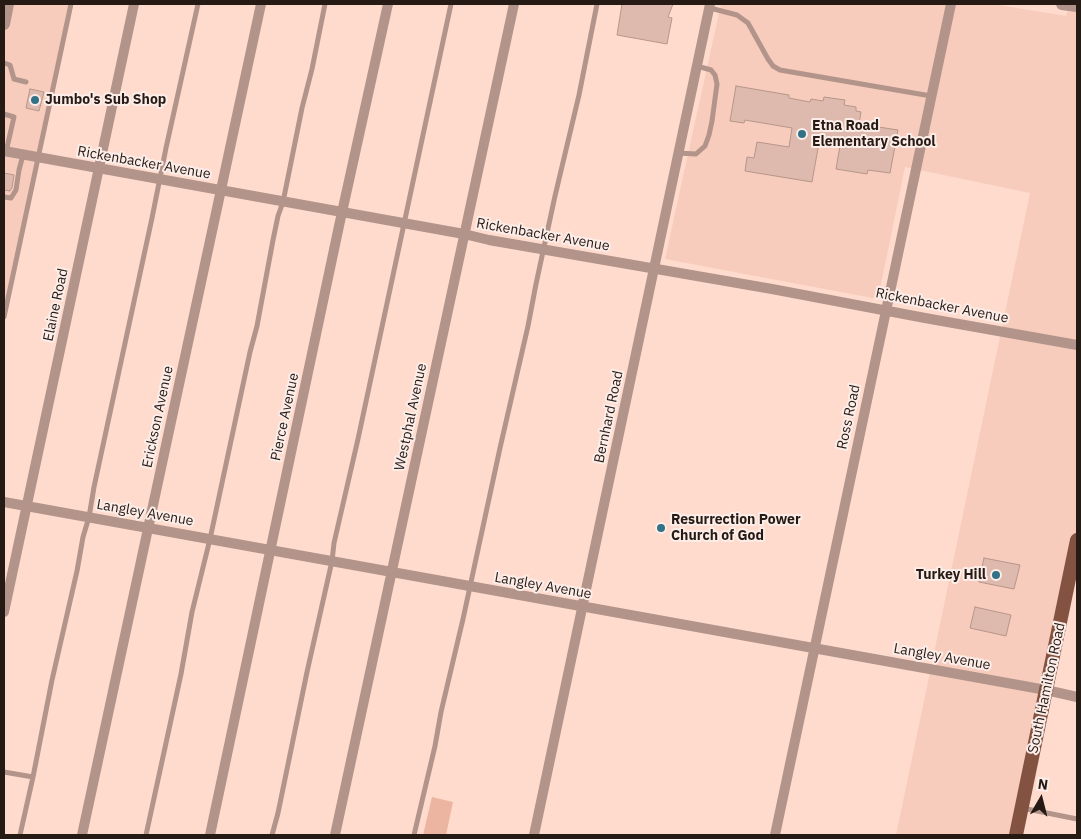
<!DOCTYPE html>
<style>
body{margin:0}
#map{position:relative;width:1081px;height:839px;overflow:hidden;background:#ffdbcd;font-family:"IBM Plex Sans",sans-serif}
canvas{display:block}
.frame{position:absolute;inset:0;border:5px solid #261a15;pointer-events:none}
.north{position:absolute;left:1016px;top:774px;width:50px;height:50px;-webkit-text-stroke:4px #fcede8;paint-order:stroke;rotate:8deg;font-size:14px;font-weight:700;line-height:20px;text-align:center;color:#261a15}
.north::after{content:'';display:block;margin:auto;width:18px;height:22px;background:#261a15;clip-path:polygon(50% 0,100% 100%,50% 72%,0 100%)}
</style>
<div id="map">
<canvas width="1081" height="839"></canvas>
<div class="frame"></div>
<div class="north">N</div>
</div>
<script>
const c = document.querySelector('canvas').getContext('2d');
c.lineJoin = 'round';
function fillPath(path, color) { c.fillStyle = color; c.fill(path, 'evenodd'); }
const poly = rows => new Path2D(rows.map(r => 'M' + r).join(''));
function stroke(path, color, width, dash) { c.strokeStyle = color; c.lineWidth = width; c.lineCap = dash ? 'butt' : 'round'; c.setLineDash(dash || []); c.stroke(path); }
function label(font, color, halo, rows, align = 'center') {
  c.font = font + ' "IBM Plex Sans",sans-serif'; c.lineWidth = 4; c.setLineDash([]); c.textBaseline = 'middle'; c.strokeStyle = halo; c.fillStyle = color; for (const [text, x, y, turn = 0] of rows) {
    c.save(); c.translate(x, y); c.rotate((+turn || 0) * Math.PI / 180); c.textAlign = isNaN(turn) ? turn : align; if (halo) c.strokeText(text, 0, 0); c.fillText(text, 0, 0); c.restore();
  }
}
const built = poly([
 [4,4,71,4,4,316],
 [721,4,993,4,1066,16,1070,4,1077,4,1077,540,1015,835,896,835,1030,193,905,167,878,299,665,259]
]);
const green = poly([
 [432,797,453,802,446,835,423,835]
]);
const building = poly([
 [622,4,673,4,668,17,672,18,667,44,617,35,622,4],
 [736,86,789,95,789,98,810,102,811,99,823,101,824,97,845,100,844,105,856,107,856,111,861,112,859,124,898,130,890,173,868,170,867,174,836,169,841,140,820,137,812,182,745,171,747,157,754,158,757,142,789,147,792,128,745,120,744,123,730,121,736,86],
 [30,89,44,92,39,111,26,108,30,89],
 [4,173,14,175,12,188,10,191,4,190,4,173],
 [984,558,1020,565,1014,589,979,582,984,558],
 [975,607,1011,615,1006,636,970,628,975,607]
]);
const service = poly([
 [710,8,737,15,748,23,768,59,773,66,780,70,931,96],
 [4,63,10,65,14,79,26,82],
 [4,114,14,117,6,152],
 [678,153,696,154,705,146,709,135,712,121,717,84,715,75,711,70,697,66],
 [4,197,11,198,16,190,19,170,23,155],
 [4,317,71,4],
 [4,772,33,777],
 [1022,808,1077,819],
 [20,835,33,777,52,680,77,571,83,537,89,517,94,487,152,218,166,148,198,4],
 [146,835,181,674,192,612,210,539,250,352,257,326,273,240,278,216,283,202,302,108,312,69,325,4],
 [272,835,278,813,307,672,332,561,334,543,358,439,451,4],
 [414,835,435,746,441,712,463,619,500,448,528,326,536,284,555,196,579,95,597,4]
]);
const minor = poly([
 [4,151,464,234,489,240,772,289,925,318,1077,345],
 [4,502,1046,690,1077,697],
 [4,612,134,4],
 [82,835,261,4],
 [210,835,339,226,388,4],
 [335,835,514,4],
 [534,835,710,4],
 [775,835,951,4]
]);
const tertiary = poly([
 [1062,4,1077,6],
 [4,24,8,4]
]);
const primary = poly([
 [1016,835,1077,540]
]);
const markers = [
 [35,100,5,"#327286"],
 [802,134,5,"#327286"],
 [661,528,5,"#327286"],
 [996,575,5,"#327286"]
];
const poiNames = [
 ["Jumbo's Sub Shop",45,100],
 ["Etna Road",812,126],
 ["Elementary School",812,142],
 ["Resurrection Power",671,520],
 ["Church of God",671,536],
 ["Turkey Hill",986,575,"right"]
];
const streetNames = [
 ["Rickenbacker Avenue",144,163,10],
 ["Rickenbacker Avenue",543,235,10],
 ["Elaine Road",56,305,-78],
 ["Rickenbacker Avenue",942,306,11],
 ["Erickson Avenue",158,417,-78],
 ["Pierce Avenue",285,417,-78],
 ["Westphal Avenue",411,417,-78],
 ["Bernhard Road",609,417,-78],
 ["Ross Road",849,417,-78],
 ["Langley Avenue",145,513,10],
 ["Langley Avenue",543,586,10],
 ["Langley Avenue",942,657,10],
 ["South Hamilton Road",1047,688,-78]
];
fillPath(built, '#f7ccbc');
fillPath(green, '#ebb5a1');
fillPath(building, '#ddbaad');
stroke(building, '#b8968a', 1);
stroke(service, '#b2948a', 5);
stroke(minor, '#b2948a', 10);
stroke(tertiary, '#b2948a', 12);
stroke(primary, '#845240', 14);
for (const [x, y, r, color] of markers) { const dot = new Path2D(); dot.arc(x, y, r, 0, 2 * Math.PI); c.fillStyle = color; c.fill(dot); stroke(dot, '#fcede8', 2); }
label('bold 14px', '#261a15', '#fcede8', poiNames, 'left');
label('14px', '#261a15', '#fcede8', streetNames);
</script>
